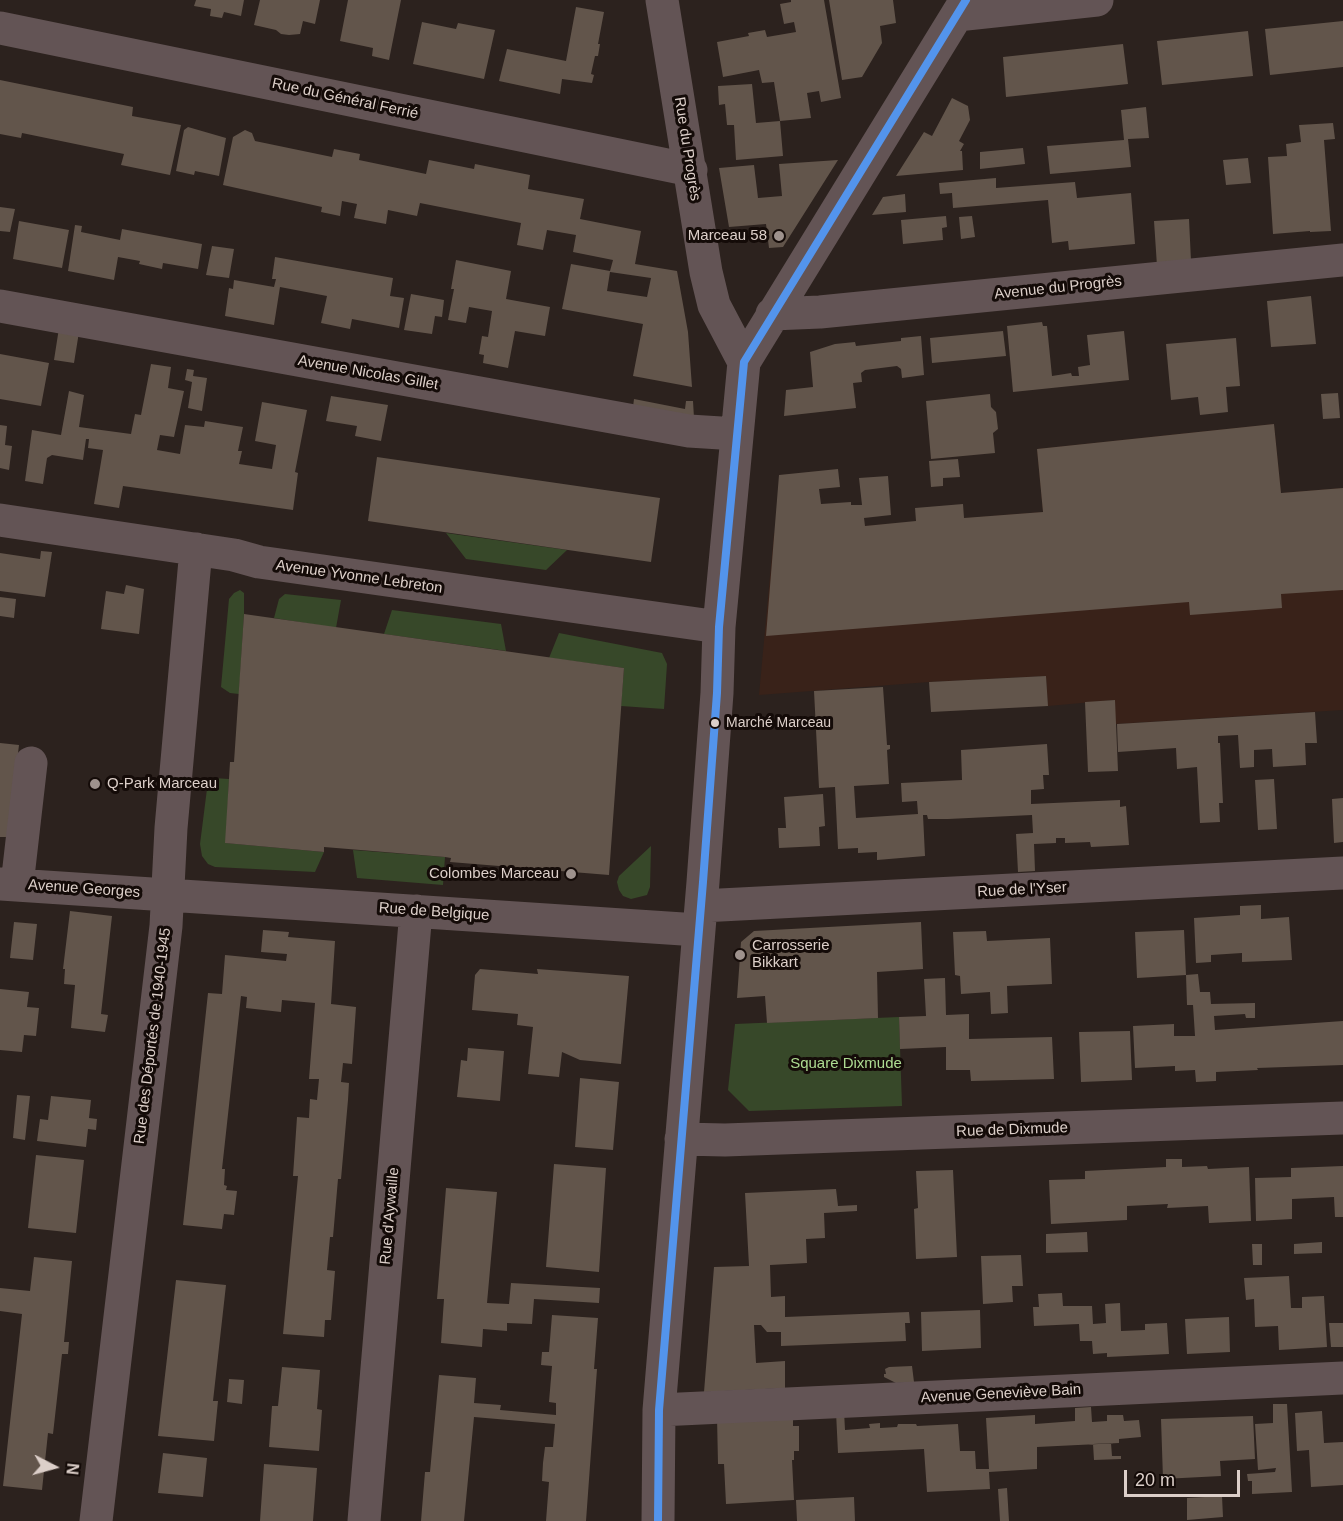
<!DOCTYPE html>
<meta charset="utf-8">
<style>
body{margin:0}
#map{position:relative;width:1343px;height:1521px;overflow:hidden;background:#2c221e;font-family:Helvetica,sans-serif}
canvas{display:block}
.north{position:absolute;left:24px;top:1437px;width:60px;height:60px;-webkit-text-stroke:4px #140b08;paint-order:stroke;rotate:96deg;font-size:16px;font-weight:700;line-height:24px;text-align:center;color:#dccfc9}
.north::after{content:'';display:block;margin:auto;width:21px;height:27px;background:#dccfc9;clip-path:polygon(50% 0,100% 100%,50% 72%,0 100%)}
.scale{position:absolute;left:1124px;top:1470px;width:116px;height:27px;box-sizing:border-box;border:3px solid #dccfc9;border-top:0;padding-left:8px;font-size:18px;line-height:21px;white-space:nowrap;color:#dccfc9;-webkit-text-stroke:4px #140b08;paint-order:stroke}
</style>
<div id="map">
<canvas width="1343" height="1521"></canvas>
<div class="north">N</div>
<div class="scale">20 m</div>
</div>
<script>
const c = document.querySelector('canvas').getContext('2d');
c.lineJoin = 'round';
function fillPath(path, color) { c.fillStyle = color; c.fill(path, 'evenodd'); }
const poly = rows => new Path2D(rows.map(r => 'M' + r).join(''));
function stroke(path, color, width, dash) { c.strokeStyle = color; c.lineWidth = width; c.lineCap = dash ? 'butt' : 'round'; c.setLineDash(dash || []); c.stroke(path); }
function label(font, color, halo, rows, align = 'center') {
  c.font = font + ' Helvetica,sans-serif'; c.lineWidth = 6; c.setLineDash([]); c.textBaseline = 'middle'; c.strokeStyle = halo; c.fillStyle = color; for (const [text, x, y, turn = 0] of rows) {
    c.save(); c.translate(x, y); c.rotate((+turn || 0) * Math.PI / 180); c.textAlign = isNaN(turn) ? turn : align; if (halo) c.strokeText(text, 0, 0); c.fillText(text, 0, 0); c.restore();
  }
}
const built = poly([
 [1274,424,1281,493,1343,488,1343,710,1115,724,1114,700,1048,706,1046,676,929,682,759,695,774,533,1043,512,1037,449]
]);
const green = poly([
 [446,533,567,550,546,570,466,559],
 [240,590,244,593,244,614,239,694,230,693,221,687,229,599,234,593],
 [285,594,341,600,336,628,274,618,279,599],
 [392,610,501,624,506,651,384,634],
 [559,633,662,653,667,664,664,709,621,706,624,668,549,658],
 [213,778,229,779,226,843,324,852,315,872,215,867,208,864,202,856,200,844,208,781],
 [651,846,650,887,647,895,631,899,623,896,619,890,617,882,619,876],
 [353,850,445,857,443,885,357,878],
 [899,1017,902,1106,749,1111,728,1090,735,1024]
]);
const building = poly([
 [196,0,244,0,241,16,224,12,222,18,210,16,211,9,194,6],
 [260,0,320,0,315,24,303,21,300,34,289,35,281,34,276,30,254,25],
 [348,0,401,0,389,60,372,56,373,48,340,41],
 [791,0,824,0,841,98,821,102,819,91,807,93,811,118,780,121,783,156,736,160,734,125,727,125,725,104,719,105,718,86,752,84,756,123,780,121,774,82,762,83,759,70,723,77,717,42,749,36,748,33,765,30,767,37,796,32,794,22,784,24,780,4,791,2],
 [829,0,893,0,896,23,880,26,882,43,862,77,842,80],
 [576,7,604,12,598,44,600,44,598,56,595,56,591,74,594,75,592,83,562,79,560,94,499,81,507,49,566,61],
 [1343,21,1343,67,1270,75,1265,29],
 [422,22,456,29,458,23,495,30,484,79,413,64],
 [1248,31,1253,76,1162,85,1157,41],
 [1123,44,1128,84,1006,97,1003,57],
 [0,80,133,107,132,116,181,125,170,175,121,165,124,154,22,133,21,138,0,134],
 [952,98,968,106,970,120,959,141,964,144,960,151,962,151,963,170,896,176,924,132,932,136],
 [1146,107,1149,138,1128,139,1131,167,1050,174,1047,146,1124,140,1121,110],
 [1333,123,1335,139,1324,140,1331,231,1310,232,1310,231,1273,234,1268,157,1287,156,1286,144,1301,142,1299,125],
 [188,127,226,138,219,176,195,171,194,175,176,171,184,130],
 [245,130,252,133,255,141,332,157,334,149,360,154,359,160,426,174,429,160,474,169,475,164,530,175,528,189,584,199,580,219,641,231,635,264,677,271,688,332,692,387,633,376,643,324,562,309,571,264,610,271,613,260,573,252,576,235,547,230,543,250,517,245,521,223,420,203,417,216,388,210,386,224,354,218,357,204,342,201,340,216,321,212,322,207,223,185,233,137],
 [610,272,651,278,647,297,607,291],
 [1023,148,1025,164,980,169,980,152],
 [1248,158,1251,183,1226,185,1223,160],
 [838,160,783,247,769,248,766,224,729,227,719,168,754,165,758,198,782,196,779,164],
 [996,178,996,188,1075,182,1077,198,1131,193,1135,244,1069,250,1068,241,1052,243,1048,200,953,208,952,193,940,194,939,183],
 [905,194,906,212,872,215,883,197],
 [0,207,15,209,10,232,0,231],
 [946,216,947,227,942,228,943,240,903,244,901,220],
 [972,216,975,237,961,239,959,217],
 [1189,219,1191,261,1157,266,1154,221],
 [19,221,69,230,62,268,13,259],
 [75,225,82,226,81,232,120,240,122,229,202,244,198,269,163,263,162,269,139,264,140,261,118,257,114,280,68,271],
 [212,246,234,249,229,278,206,275],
 [275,257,393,278,390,296,404,298,399,328,352,319,350,329,321,323,327,296,280,287,274,325,225,316,229,288,233,289,234,280,274,287,276,279,272,279],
 [456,260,511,271,506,299,550,307,545,336,515,331,508,368,483,363,484,355,479,354,482,336,488,337,492,311,469,307,466,323,448,320,454,289,451,289],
 [411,294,444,300,442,317,435,316,432,334,404,330],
 [1311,296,1316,344,1271,347,1267,301],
 [1042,322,1043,326,1047,326,1052,376,1071,373,1072,376,1079,376,1078,367,1090,365,1087,335,1124,331,1129,380,1013,392,1007,326],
 [59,328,79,332,74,363,54,360],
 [1003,331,1006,356,932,363,930,338],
 [921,336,924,375,902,378,901,369,897,366,865,370,861,373,862,382,853,383,856,408,784,416,786,390,813,387,810,352,835,344,855,342,856,346,901,341,901,338],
 [1236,338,1240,386,1226,387,1228,412,1200,415,1198,397,1171,400,1166,344],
 [0,354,49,363,41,406,0,399],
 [151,364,171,367,168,388,184,391,174,437,160,435,157,450,180,454,185,425,204,427,205,421,243,427,238,451,242,451,239,464,272,469,276,445,255,441,262,402,307,410,295,472,298,473,293,510,123,486,119,508,94,504,103,450,88,448,89,439,86,439,83,460,52,455,47,458,43,484,25,481,32,430,61,435,69,391,84,395,79,427,131,434,135,414,141,415],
 [187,369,194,370,193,376,207,378,202,411,188,408,192,382,185,380],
 [1338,393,1340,418,1323,419,1321,394],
 [990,394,991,407,996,412,998,429,993,433,995,453,931,459,926,401],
 [331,396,388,405,381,441,355,436,357,426,326,421],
 [634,399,685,409,686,401,693,401,694,418,633,407],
 [1274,424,1281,493,1343,488,1343,590,1281,594,1282,608,1190,615,1189,602,766,636,779,475,838,469,840,487,819,489,821,504,851,502,851,505,862,505,859,478,888,476,891,515,864,518,865,526,916,521,915,508,963,504,964,518,1043,512,1037,449],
 [0,425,7,426,5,445,12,446,9,470,0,468],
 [377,457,660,498,651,562,368,521],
 [958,459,960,477,943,478,943,486,931,487,929,461],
 [41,551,52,552,45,597,0,591,0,553,40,559],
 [126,585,144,589,139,634,101,629,106,591,124,594],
 [0,597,16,599,14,618,0,616],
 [244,614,624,668,609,875,450,862,451,858,445,857,324,847,324,852,225,843,230,762,234,762],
 [1046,676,1048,706,931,712,929,682],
 [883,687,887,745,890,745,890,749,887,750,889,784,854,786,856,818,918,814,917,801,902,802,901,783,962,780,961,750,1047,744,1049,775,1043,775,1044,789,1031,790,1031,804,1120,800,1120,807,1126,806,1129,845,1091,847,1090,842,1065,843,1065,838,1056,838,1056,843,1034,844,1035,871,1018,872,1016,834,1033,833,1032,815,948,819,928,819,927,815,923,815,925,856,877,860,877,852,858,853,858,848,838,849,835,787,819,788,814,691],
 [1115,700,1118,771,1088,772,1085,702],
 [1315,712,1317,743,1305,743,1306,765,1273,767,1272,749,1254,750,1254,767,1240,768,1238,735,1218,736,1218,743,1220,743,1223,803,1219,803,1220,822,1200,823,1197,767,1177,769,1176,748,1118,752,1117,724],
 [0,743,19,745,8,837,0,837],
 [1274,779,1277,829,1258,830,1255,780],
 [823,794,825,826,819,827,820,846,779,848,778,828,786,828,784,797],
 [1343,798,1343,842,1334,843,1332,799],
 [1261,905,1261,919,1289,917,1292,960,1242,962,1242,953,1211,955,1211,962,1196,963,1194,918,1240,915,1240,906],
 [70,911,112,916,101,1014,108,1015,105,1032,71,1028,75,985,64,984,65,969,63,969],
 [14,922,37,924,33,960,10,958],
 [921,922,923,969,877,972,878,1018,767,1023,765,996,737,998,741,942,754,931],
 [263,930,289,932,288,937,335,941,331,1004,356,1007,352,1064,343,1063,341,1082,349,1083,348,1100,341,1179,338,1179,333,1237,330,1237,327,1270,335,1271,331,1320,325,1320,324,1337,283,1334,298,1176,293,1176,297,1117,309,1118,310,1099,317,1100,319,1079,309,1079,315,1003,282,1000,281,1012,246,1008,247,997,241,996,222,1169,225,1169,224,1185,227,1186,226,1190,237,1191,234,1215,224,1214,222,1229,183,1225,208,993,222,994,225,955,286,961,287,954,261,952],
 [1184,930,1186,975,1198,974,1200,992,1210,992,1211,1004,1255,1003,1255,1018,1246,1018,1245,1014,1214,1016,1215,1030,1343,1021,1343,1065,1257,1068,1258,1070,1216,1072,1216,1081,1196,1082,1195,1070,1175,1071,1175,1066,1135,1068,1133,1026,1174,1024,1174,1036,1195,1036,1193,1005,1187,1005,1186,975,1137,978,1135,932],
 [986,931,987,941,1050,938,1052,984,1007,986,1008,1013,991,1014,990,992,961,994,960,976,955,975,953,932],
 [480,969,538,974,537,969,629,976,621,1064,580,1060,562,1052,559,1077,528,1074,533,1027,517,1025,518,1014,472,1010,475,975],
 [945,978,946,1015,969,1014,969,1039,1052,1037,1054,1079,971,1081,970,1070,946,1070,946,1047,900,1049,899,1017,926,1016,924,979],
 [0,989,29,992,27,1007,39,1008,36,1036,24,1035,22,1052,0,1050],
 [1130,1031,1132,1080,1081,1082,1079,1032],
 [468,1048,504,1051,500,1101,457,1097,461,1060,467,1061],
 [580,1078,619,1082,613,1150,575,1147],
 [17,1095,30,1096,25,1140,13,1138],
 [51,1096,91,1100,89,1118,97,1119,96,1130,88,1129,86,1147,37,1141,40,1119,48,1120],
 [36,1155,84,1160,76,1233,28,1228],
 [1166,1159,1182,1159,1182,1167,1207,1166,1208,1169,1249,1167,1251,1221,1209,1223,1208,1206,1167,1208,1168,1204,1127,1206,1127,1220,1051,1224,1049,1180,1085,1179,1085,1171,1166,1167],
 [554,1164,606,1168,599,1272,546,1267],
 [1343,1166,1343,1217,1335,1217,1334,1197,1292,1199,1292,1219,1256,1221,1255,1178,1291,1177,1291,1168],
 [953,1170,957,1257,916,1259,914,1209,918,1208,916,1171],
 [446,1188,497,1192,487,1303,509,1304,511,1283,600,1288,599,1303,534,1299,532,1324,507,1323,507,1331,483,1329,482,1347,441,1343,444,1299,437,1299],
 [836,1189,838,1206,857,1205,857,1211,824,1213,825,1238,806,1239,807,1263,770,1265,771,1297,785,1296,785,1317,909,1312,910,1323,905,1323,906,1341,781,1346,781,1332,767,1332,761,1325,754,1325,756,1363,785,1361,785,1388,704,1392,714,1267,749,1266,745,1193],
 [1087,1232,1088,1252,1046,1253,1046,1234],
 [1322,1242,1322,1253,1294,1254,1294,1244],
 [1252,1244,1262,1244,1262,1265,1253,1265],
 [1021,1255,1023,1286,1012,1286,1013,1302,983,1304,981,1256],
 [34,1257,72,1261,64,1342,69,1342,68,1354,62,1354,53,1434,48,1433,42,1490,3,1486,22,1314,0,1311,0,1288,30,1291],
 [1289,1276,1291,1308,1302,1308,1302,1297,1324,1296,1327,1347,1279,1350,1278,1326,1255,1327,1254,1299,1246,1300,1244,1278],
 [176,1280,226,1285,213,1401,218,1401,214,1441,158,1436],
 [1062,1293,1063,1306,1092,1306,1093,1324,1106,1323,1105,1304,1120,1303,1121,1331,1145,1330,1145,1324,1167,1323,1169,1354,1107,1357,1107,1353,1093,1354,1092,1341,1080,1341,1079,1324,1034,1326,1033,1307,1039,1307,1038,1294],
 [980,1310,981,1348,922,1351,921,1312],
 [552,1315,598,1318,594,1369,597,1369,586,1521,546,1521,549,1482,542,1481,543,1463,545,1447,553,1447,555,1424,474,1417,464,1521,421,1521,425,1472,430,1472,439,1375,476,1378,474,1403,501,1405,500,1410,556,1415,556,1403,549,1402,552,1366,541,1365,542,1352,549,1352],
 [1229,1317,1230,1352,1187,1354,1185,1319],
 [1329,1323,1343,1323,1343,1347,1331,1347],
 [912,1366,914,1382,896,1383,884,1377,884,1374,886,1374,885,1369,889,1367],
 [282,1367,320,1370,317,1409,322,1410,319,1451,269,1447,272,1406,278,1406],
 [229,1379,244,1380,242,1404,227,1402],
 [1273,1404,1287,1404,1292,1492,1252,1494,1252,1481,1248,1481,1247,1474,1275,1472,1276,1468,1258,1470,1255,1424,1273,1423],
 [1091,1407,1092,1422,1107,1421,1107,1415,1123,1415,1124,1421,1139,1420,1141,1437,1119,1439,1119,1443,1037,1447,1037,1469,989,1472,990,1489,927,1492,924,1449,838,1453,836,1412,844,1411,845,1430,870,1428,869,1424,880,1423,880,1428,897,1427,898,1424,916,1424,917,1426,958,1424,960,1451,975,1451,976,1469,989,1469,986,1418,1035,1415,1035,1424,1075,1421,1075,1408],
 [1322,1411,1324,1443,1343,1442,1343,1485,1311,1487,1309,1450,1297,1451,1295,1413],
 [793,1414,793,1426,799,1426,799,1451,794,1451,794,1460,792,1460,794,1500,726,1504,724,1464,718,1464,717,1417],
 [1253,1416,1255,1459,1220,1461,1221,1476,1163,1479,1161,1419],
 [1111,1443,1112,1456,1121,1456,1121,1459,1094,1460,1093,1444],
 [163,1453,207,1458,203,1497,158,1493],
 [264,1464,317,1468,313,1521,260,1521],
 [1007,1488,1009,1521,1000,1521,998,1489],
 [1222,1496,1223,1517,1187,1520,1187,1498],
 [854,1497,855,1521,797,1521,796,1500]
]);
const minor = poly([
 [662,0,706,272,714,305,744,362],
 [957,15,1097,0],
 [0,28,691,170],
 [0,306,689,431,737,434],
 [772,314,820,312,1343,260],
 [0,520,234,555,259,562,719,627],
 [0,884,698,930],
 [17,885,31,763],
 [701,906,1343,873],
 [681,1139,725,1140,1343,1118],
 [659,1410,1343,1378],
 [96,1521,166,926,171,828,196,549],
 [364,1521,416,911],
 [658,1521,659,1410,703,882,717,693,719,627,744,362,966,0]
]);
const bus1 = poly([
 [658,1521,659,1410,703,882,717,693,719,627,744,362,966,0]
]);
const markers = [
 [779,236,6,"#9e928d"],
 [715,723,5,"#dccfc9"],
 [95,784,6,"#9e928d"],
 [571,874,6,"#9e928d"],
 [740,955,6,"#9e928d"]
];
const busNames = [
 ["Marché Marceau",726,723]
];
const streetNames = [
 ["Rue du Général Ferrié",345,99,12],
 ["Rue du Progrès",687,149,81],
 ["Avenue du Progrès",1058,288,-6],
 ["Avenue Nicolas Gillet",368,373,10],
 ["Avenue Yvonne Lebreton",359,577,8],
 ["Avenue Georges",84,889,4],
 ["Rue de l'Yser",1022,890,-3],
 ["Rue de Belgique",434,912,4],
 ["Rue des Déportés de 1940-1945",153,1036,-83],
 ["Rue de Dixmude",1012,1130,-2],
 ["Rue d'Aywaille",390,1216,-85],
 ["Avenue Geneviève Bain",1001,1394,-3]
];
const poiNames = [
 ["Marceau 58",767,236],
 ["Q-Park Marceau",107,784,"left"],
 ["Colombes Marceau",559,874],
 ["Carrosserie",752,946,"left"],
 ["Bikkart",752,963,"left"]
];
const parkNames = [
 ["Square Dixmude",846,1064]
];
fillPath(built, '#392219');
fillPath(green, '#374829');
fillPath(building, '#62554b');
stroke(minor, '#635455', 33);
stroke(bus1, '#5394ec', 8);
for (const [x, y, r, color] of markers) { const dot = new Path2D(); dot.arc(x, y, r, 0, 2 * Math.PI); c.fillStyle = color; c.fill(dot); stroke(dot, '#140b08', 2); }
label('14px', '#dccfc9', '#140b08', busNames, 'left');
label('15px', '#dccfc9', '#140b08', streetNames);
label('15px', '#dccfc9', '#140b08', poiNames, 'right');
label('15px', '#aedc92', '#140b08', parkNames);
</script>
